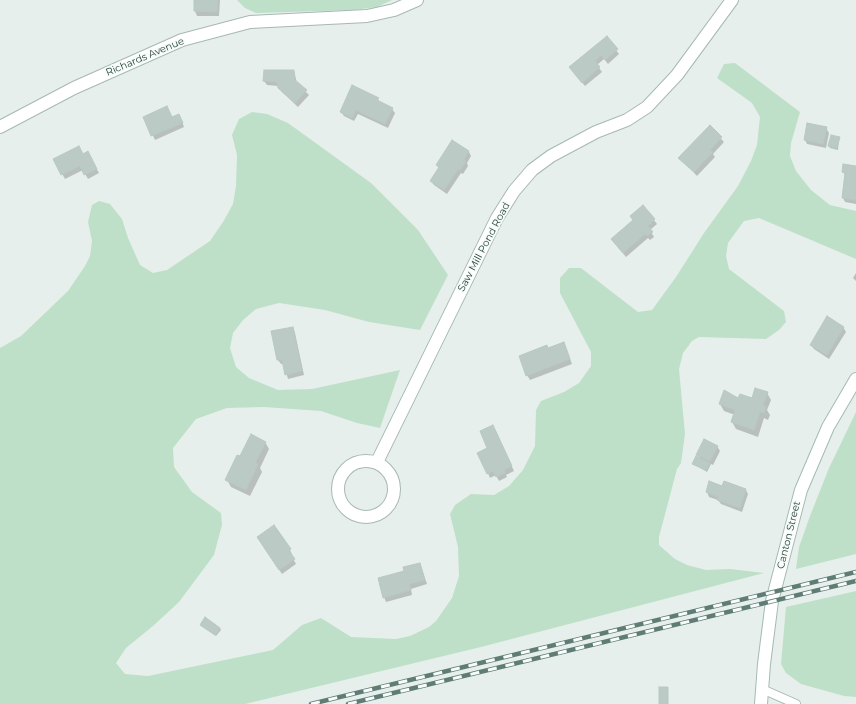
<!DOCTYPE html>
<style>
body{margin:0}
canvas{display:block;background:#e6efeb}
</style>
<canvas width="856" height="704"></canvas>
<script>
const c = document.querySelector('canvas').getContext('2d');
c.lineJoin = 'round';
function fillPath(path, color) { c.fillStyle = color; c.fill(path, 'evenodd'); }
const poly = rows => new Path2D(rows.map(r => 'M' + r).join(''));
function stroke(path, color, width, dash) { c.strokeStyle = color; c.lineWidth = width; c.lineCap = dash ? 'butt' : 'round'; c.setLineDash(dash || []); c.stroke(path); }
function label(font, color, halo, rows, align = 'center') {
  c.font = font + ' Montserrat,sans-serif'; c.lineWidth = 3.5; c.setLineDash([]); c.textBaseline = 'middle'; c.strokeStyle = halo; c.fillStyle = color; for (const [text, x, y, turn = 0] of rows) {
    c.save(); c.translate(x, y); c.rotate((+turn || 0) * Math.PI / 180); c.textAlign = isNaN(turn) ? turn : align; if (halo) c.strokeText(text, 0, 0); c.fillText(text, 0, 0); c.restore();
  }
}
const green = poly([
 [237,0,392,0,377,7,354,10,256,13,245,8],
 [735,63,800,112,791,143,790,156,796,171,811,190,830,205,856,211,856,259,759,218,744,221,728,243,726,256,729,269,784,311,786,322,779,330,766,339,699,337,692,341,683,353,679,369,685,434,681,463,677,469,659,537,659,545,675,559,687,565,706,570,730,569,764,573,481,647,245,704,0,704,0,348,21,336,68,291,85,266,90,256,92,241,88,222,92,205,99,201,110,204,122,219,128,238,140,265,153,273,167,270,210,241,223,222,233,204,236,186,237,155,232,135,239,119,252,112,267,114,288,123,371,183,418,230,448,275,420,330,369,322,325,310,279,303,256,309,243,320,233,333,230,348,236,367,249,378,278,390,312,389,400,370,380,428,357,423,321,411,264,407,227,408,196,419,173,448,174,467,192,492,221,513,222,525,214,555,179,602,153,626,126,648,116,663,125,674,148,676,273,650,302,625,321,618,351,637,396,639,410,636,429,627,436,621,452,598,459,576,458,547,450,514,455,505,471,494,494,495,509,486,523,470,535,446,536,410,541,401,564,392,579,383,591,366,591,352,560,293,560,278,569,268,581,268,638,312,652,310,676,277,704,233,738,186,751,161,757,145,760,117,752,103,717,78,724,64],
 [856,412,856,554,796,569,799,547,810,516,829,468],
 [856,591,856,697,844,696,801,684,786,673,781,664,786,607]
]);
const shadow = poly([
 [195,0,220,0,219,16,197,16,195,11],
 [607,38,619,54,608,64,604,59,597,65,602,72,585,86,573,72],
 [294,71,297,83,309,95,298,107,282,92,278,86,267,85,264,81],
 [378,99,380,103,392,109,395,113,388,128,358,114,354,121,344,116,341,112],
 [144,117,181,119,184,127,155,140],
 [710,127,724,142,713,154,715,157,697,176,680,158],
 [826,128,829,133,826,148,807,144,805,140],
 [839,138,838,150,830,148,829,146],
 [453,141,469,152,471,156,467,163,468,166,463,174,461,173,447,194,434,185,431,181,439,169,437,165],
 [83,155,90,157,99,173,88,179,83,170,65,179,54,159],
 [856,167,856,204,845,202,843,198,846,177,843,172],
 [643,206,657,224,650,230,654,237,650,240,648,238,626,257,612,240,634,221,631,216],
 [856,273,856,281,853,278],
 [843,327,846,332,829,359,814,349,811,345],
 [293,328,295,333,304,375,288,379,284,364,281,364,278,360],
 [566,348,572,364,530,380,527,375,548,349],
 [767,393,771,400,767,410,770,415,768,420,764,418,758,437,736,429,732,422,735,415,724,411,720,404,739,400,752,399],
 [495,431,514,471,506,475,507,477,499,481,496,475,490,478,488,473],
 [265,442,269,449,260,468,262,472,250,496,231,487,227,480,240,457],
 [717,446,720,451,713,465,711,464,707,472,695,465,694,464,700,459,698,455],
 [710,482,723,487,746,490,748,494,742,512,721,504,718,500,709,497,707,492],
 [261,542,290,550,292,554,291,555,296,564,282,574],
 [420,564,427,584,411,589,412,595,386,602,384,597,405,572],
 [201,625,220,628,221,630,216,636]
]);
const building = poly([
 [194,0,218,0,217,12,194,11,194,0],
 [607,36,618,49,605,60,601,55,595,61,600,67,582,83,569,67,607,36],
 [264,70,294,70,295,80,307,90,295,103,278,88,277,82,263,81,264,70],
 [352,85,379,98,377,100,393,108,385,124,356,110,352,118,340,112,352,85],
 [167,106,172,117,179,114,183,123,151,136,143,117,167,106],
 [807,123,827,127,823,144,804,140,807,123],
 [710,125,722,137,710,150,713,152,694,172,678,158,710,125],
 [831,135,840,137,837,148,828,146,831,135],
 [452,140,469,151,464,159,466,161,460,170,458,169,444,190,430,181,439,167,436,165,452,140],
 [79,146,83,154,88,151,97,169,84,175,80,166,61,175,53,159,79,146],
 [843,164,856,166,856,200,842,198,845,173,842,172,843,164],
 [643,205,655,219,648,226,653,232,647,236,645,234,623,253,611,239,633,220,630,216,643,205],
 [827,316,844,327,827,355,810,345,827,316],
 [293,327,302,371,285,375,282,360,277,360,271,331,293,327],
 [564,342,570,359,526,376,519,356,547,345,548,348,564,342],
 [755,388,768,392,763,405,766,407,764,413,760,412,754,430,731,422,735,410,719,404,724,390,738,398,740,394,752,398,755,388],
 [493,425,512,466,504,470,505,473,496,477,493,471,487,474,477,453,487,448,480,431,493,425],
 [251,434,266,442,255,463,258,464,246,490,225,480,237,455,240,456,251,434],
 [704,439,718,446,710,461,696,455,704,439],
 [696,456,710,463,706,470,692,464,696,456],
 [709,481,722,486,724,481,746,489,740,508,717,500,718,497,706,492,709,481],
 [274,525,291,549,289,551,295,559,279,570,257,537,274,525],
 [420,563,425,580,409,584,411,590,383,598,378,578,404,571,403,567,420,563],
 [205,617,220,628,215,635,200,625,205,617],
 [659,687,668,687,668,704,659,704,659,687]
]);
const lane = poly([
 [762,689,796,704]
]);
const street = poly([
 [0,127,74,88,182,40,250,22,367,16,394,10,417,0],
 '338 489a28 28 0 1 1 56 0a28 28 0 1 1-56 0Z',
 [377,462,497,218,514,191,532,170,551,156,596,132,627,120,647,107,677,75,732,0]
]);
const secondary = poly([
 [761,704,764,664,772,601,801,490,828,427,856,379]
]);
const rail = poly([
 [311,704,856,572],
 [348,704,856,581]
]);
const streetNames = [
 ["Richards Avenue",145,57,-23],
 ["Saw Mill Pond Road",484,247,-62],
 ["Canton Street",789,535,-76]
];
fillPath(green, '#bfe0c8');
fillPath(shadow, '#0003');
fillPath(building, '#bbcac4');
stroke(building, '#b8c9c2', 1);
stroke(lane, '#a8b8b2', 10);
stroke(street, '#a8b8b2', 14);
stroke(secondary, '#a4bbb3', 14);
stroke(lane, '#fff', 8);
stroke(street, '#fff', 12);
stroke(secondary, '#fff', 12);
stroke(rail, '#5f7d75', 4.5);
stroke(rail, '#f7fbf9', 3, [9]);
label('10px', '#24423a', '#f7fbf9', streetNames);
</script>
